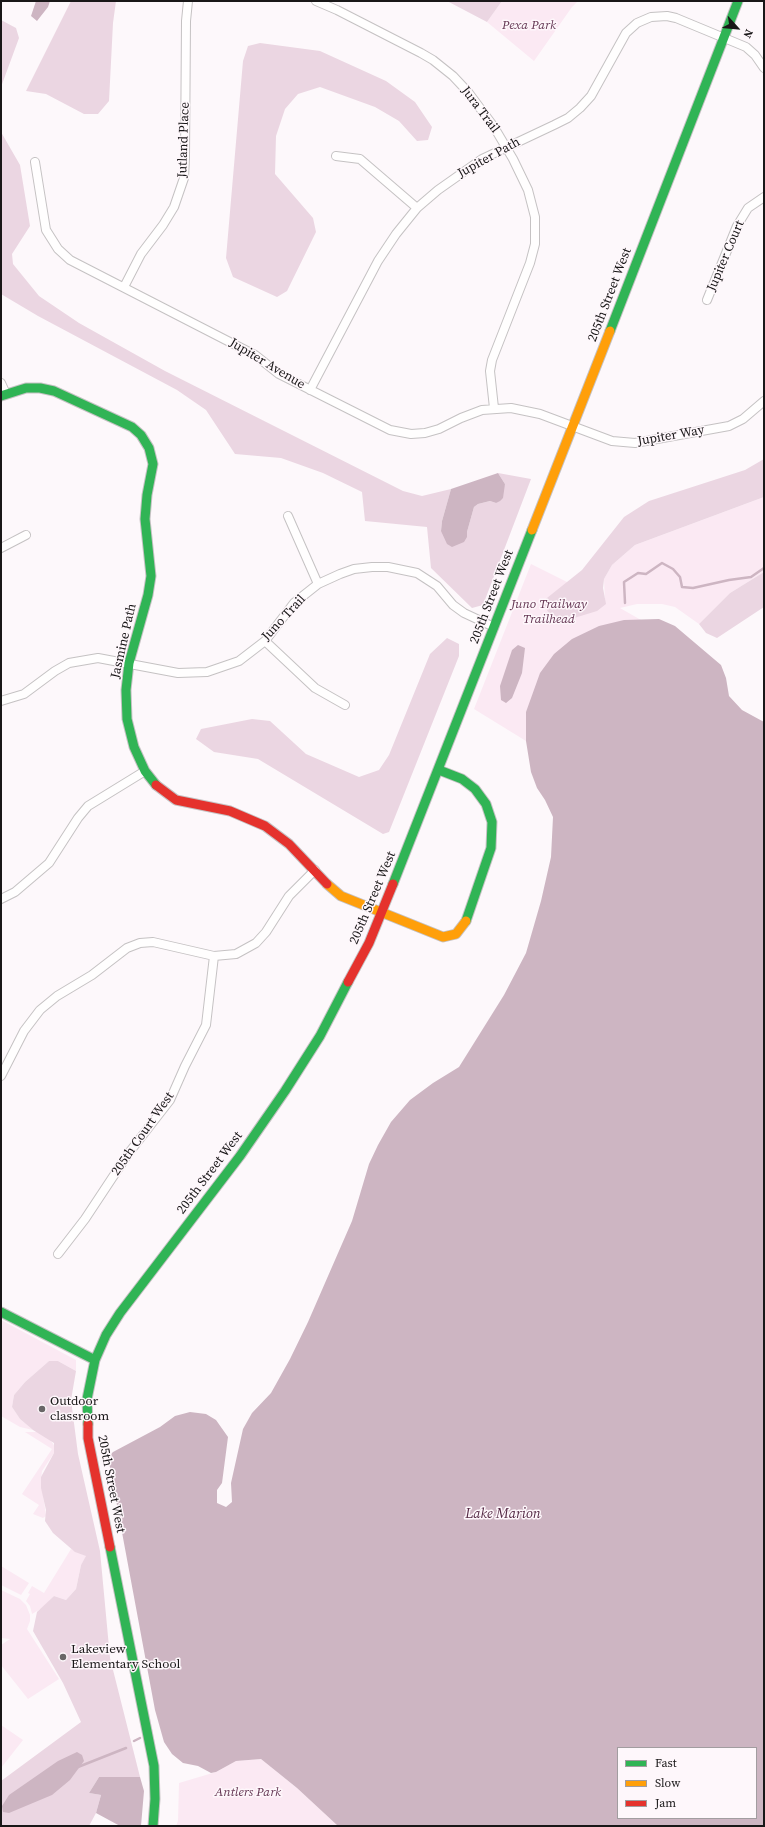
<!DOCTYPE html>
<style>
body{margin:0}
#map{position:relative;width:765px;height:1827px;overflow:hidden;background:#fdf8fb;font-family:"Source Serif 4",serif}
canvas{display:block}
.frame{position:absolute;inset:0;border:2px solid #191718;pointer-events:none}
.legend{position:absolute;left:617px;top:1747px;width:140px;height:72px;box-sizing:border-box;background:#fef7fb;border:1px solid #a29da0;margin:0;padding:5px 7px;list-style:none;font-size:12px;color:#191718}
.legend li{display:flex;align-items:center;gap:8px;height:20px}
.legend b{width:20px;border:1px solid #a29da0}
.north{position:absolute;left:717px;top:8px;width:40px;height:40px;-webkit-text-stroke:3px #fef7fb;paint-order:stroke;rotate:117deg;font-size:11px;font-weight:700;line-height:16px;text-align:center;color:#191718}
.north::after{content:'';display:block;margin:auto;width:14px;height:18px;background:#191718;clip-path:polygon(50% 0,100% 100%,50% 72%,0 100%)}
</style>
<div id="map">
<canvas width="765" height="1827"></canvas>
<div class="frame"></div>
<ul class="legend">
<li><b style="height:5px;background:#30b455"></b>Fast</li>
<li><b style="height:5px;background:#ff9f0a"></b>Slow</li>
<li><b style="height:5px;background:#e5322d"></b>Jam</li>
</ul>
<div class="north">N</div>
</div>
<script>
const c = document.querySelector('canvas').getContext('2d');
c.lineJoin = 'round';
function fillPath(path, color) { c.fillStyle = color; c.fill(path, 'evenodd'); }
const poly = rows => new Path2D(rows.map(r => 'M' + r).join(''));
function stroke(path, color, width, dash) { c.strokeStyle = color; c.lineWidth = width; c.lineCap = dash ? 'butt' : 'round'; c.setLineDash(dash || []); c.stroke(path); }
function label(font, color, halo, rows, align = 'center') {
  c.font = font + ' "Source Serif 4",serif'; c.lineWidth = 3; c.setLineDash([]); c.textBaseline = 'middle'; c.strokeStyle = halo; c.fillStyle = color; for (const [text, x, y, turn = 0] of rows) {
    c.save(); c.translate(x, y); c.rotate((+turn || 0) * Math.PI / 180); c.textAlign = isNaN(turn) ? turn : align; if (halo) c.strokeText(text, 0, 0); c.fillText(text, 0, 0); c.restore();
  }
}
const green = poly([
 [502,1,578,1,572,7,534,61,487,22],
 [764,497,764,572,730,593,699,624,675,607,662,604,637,604,620,608,641,620,624,620,526,712,526,741,474,709,531,564,605,601,604,579,612,565,635,545],
 [1,1320,76,1360,76,1371,58,1361,49,1361,25,1382,14,1395,12,1407,20,1419,33,1430,20,1427,1,1416],
 [25,1432,37,1432,50,1439,55,1447,54,1453,42,1471,41,1479,46,1516,43,1518,33,1514,39,1505,22,1494,52,1449],
 [71,1549,87,1556,81,1565,76,1589,66,1600,54,1596,44,1607,32,1614,30,1606,26,1601,30,1594,28,1593,32,1586,44,1593],
 [1,1566,29,1583,21,1595,1,1585],
 [1,1590,20,1599,26,1605,30,1615,30,1621,27,1629,59,1679,28,1699,1,1665,1,1645,10,1639,1,1638],
 [1,1725,23,1740,1,1768],
 [261,1759,297,1788,338,1826,176,1826,178,1821,179,1783,216,1772,236,1761]
]);
const forest = poly([
 [71,1,116,1,113,23,109,101,98,114,84,114,46,94,26,91],
 [447,1,502,1,487,22],
 [1,20,16,28,19,38,1,87],
 [260,43,320,51,386,81,415,102,432,127,428,140,417,141,399,121,375,107,320,87,298,94,285,109,276,136,275,174,313,218,316,232,287,291,277,297,233,277,226,258,243,61,248,46],
 [1,132,20,165,30,226,12,254,13,264,39,296,79,323,165,371,403,491,422,496,451,489,442,521,441,531,467,532,474,507,478,504,490,501,496,503,505,484,498,473,531,479,483,605,472,608,431,568,427,527,365,521,362,492,323,473,281,458,235,454,206,410,177,390,38,316,1,294],
 [764,459,764,497,635,545,612,565,604,579,603,588,606,604,597,611,561,622,550,615,542,602,582,570,624,517,649,501,745,470],
 [764,572,764,607,717,638,706,633,699,624,730,593],
 [447,638,459,644,459,656,389,832,383,834,258,759,214,752,196,739,201,729,252,719,270,721,306,754,359,777,379,770,389,755,430,654],
 [49,1361,58,1361,76,1371,71,1400,78,1454,100,1551,110,1658,140,1777,99,1777,89,1793,101,1795,96,1813,89,1826,1,1826,1,1781,81,1722,63,1683,33,1631,37,1612,54,1596,66,1600,76,1589,81,1565,86,1556,75,1552,53,1533,45,1521,46,1510,41,1488,41,1477,54,1453,54,1443,33,1430,20,1419,12,1407,14,1395,25,1382]
]);
const water = poly([
 [36,1,50,1,48,7,37,21,31,16],
 [498,473,505,484,503,498,500,501,496,503,490,501,478,504,474,507,467,532,467,537,464,542,452,547,447,544,441,531,442,521,451,489],
 [659,619,675,626,721,665,726,678,729,696,742,710,764,722,764,1826,338,1826,297,1788,261,1759,236,1761,216,1772,211,1773,198,1766,183,1763,172,1754,164,1742,155,1710,108,1457,113,1452,160,1427,175,1416,190,1412,206,1414,216,1420,228,1437,222,1483,217,1490,217,1503,226,1507,232,1502,231,1483,243,1429,252,1413,271,1393,290,1359,308,1322,352,1221,369,1164,378,1145,391,1122,410,1100,433,1083,459,1067,504,995,526,953,541,901,551,857,553,817,545,800,537,788,531,772,526,741,526,712,540,673,554,654,572,639,599,626,624,620],
 [618,1748,756,1748,756,1818,618,1818],
 [518,645,525,648,522,673,512,698,506,703,501,700,500,686,512,650],
 [77,1752,82,1755,84,1761,70,1780,52,1795,9,1813,3,1812,2,1806,9,1795,58,1761],
 [99,1777,140,1777,144,1791,141,1826,120,1826,96,1813,101,1795,89,1793]
]);
const stream = poly([
 [625,603,624,582,638,573,646,574,662,563,673,569,680,577,682,587,693,588,729,580,751,577,764,568],
 [134,1741,140,1738],
 [78,1767,126,1748]
]);
const street = poly([
 [316,1,337,10,421,53,433,60,453,76,468,92,494,127,513,159,528,190,535,217,535,244,530,263,492,360,490,371,494,408],
 [336,156,360,159,417,208],
 [35,162,46,230,58,249,70,260,255,355,279,374,390,430,411,434,425,433,439,429,461,418,482,410,511,408,540,414,612,441,635,443,729,426,743,419,764,401],
 [124,287,141,254,163,225,174,207,184,178,185,158,186,21,188,1],
 [707,300,737,226,748,208,764,197],
 [1,383,6,394],
 [310,390,378,261,396,234,417,208,438,190,482,159,554,125,568,118,580,108,591,96,626,33,637,23,651,17,667,16,676,18,746,47,755,55,764,68],
 [288,516,318,584],
 [1,548,26,535],
 [265,641,315,688,345,705],
 [1,701,24,694,55,671,69,663,98,658,178,673,207,672,239,661,265,641,294,603,318,584,340,574,354,569,372,567,388,567,417,573,437,586,453,605,464,613,494,627],
 [1,899,15,892,49,863,78,818,88,806,145,771],
 [1,1076,24,1031,40,1010,57,996,92,975,127,948,140,943,153,942,214,956,236,954,256,943,266,932,289,896,315,870],
 [58,1254,85,1219,128,1154,170,1100,185,1066,206,1025,214,956]
]);
const fast = poly([
 [610,331,738,1],
 [1,396,26,388,40,388,54,391,132,427,141,435,149,448,153,464,147,495,145,519,151,576,148,595,129,663,126,690,127,719,134,747,145,771,156,785],
 [439,770,462,779,475,789,486,804,492,822,491,848,466,921],
 [393,884,532,530],
 [1,1312,95,1360],
 [88,1424,87,1399,95,1360,106,1335,120,1313,240,1156,285,1091,320,1036,348,982],
 [110,1547,154,1766,155,1799,153,1826]
]);
const slow = poly([
 [532,530,610,331],
 [327,884,341,896,443,937,456,934,466,921]
]);
const jam = poly([
 [156,785,176,800,230,811,265,826,289,844,327,884],
 [348,982,369,943,393,884],
 [88,1424,88,1438,110,1547]
]);
const markers = [
 [42,1409,4,"#696667"],
 [63,1657,4,"#696667"]
];
const parkNames = [
 ["Pexa Park",529,26],
 ["Juno Trailway",549,605],
 ["Trailhead",549,620],
 ["Antlers Park",248,1793]
];
const streetNames = [
 ["Jura Trail",480,110,53],
 ["Jutland Place",184,140,-88],
 ["Jupiter Path",489,158,-29],
 ["Jupiter Court",726,256,-67],
 ["205th Street West",610,295,-69],
 ["Jupiter Avenue",267,364,31],
 ["Jupiter Way",671,436,-10],
 ["205th Street West",492,597,-69],
 ["Juno Trail",284,618,-47],
 ["Jasmine Path",124,641,-77],
 ["205th Street West",373,898,-67],
 ["205th Court West",143,1134,-55],
 ["205th Street West",210,1173,-53],
 ["205th Street West",111,1484,79]
];
const poiNames = [
 ["Outdoor",50,1402],
 ["classroom",50,1417],
 ["Lakeview",71,1650],
 ["Elementary School",71,1665]
];
const waterNames = [
 ["Lake Marion",503,1514]
];
fillPath(green, '#fbe9f3');
fillPath(forest, '#ebd6e2');
fillPath(water, '#cdb5c2');
stroke(stream, '#cdb5c2', 2.5);
stroke(street, '#c5c2c3', 10);
stroke(fast, '#c5c2c3', 11);
stroke(slow, '#c5c2c3', 11);
stroke(jam, '#c5c2c3', 11);
stroke(street, '#fffefe', 8);
stroke(fast, '#30b455', 9);
stroke(slow, '#ff9f0a', 9);
stroke(jam, '#e5322d', 9);
for (const [x, y, r, color] of markers) { const dot = new Path2D(); dot.arc(x, y, r, 0, 2 * Math.PI); c.fillStyle = color; c.fill(dot); stroke(dot, '#fef7fb', 1.5); }
label('italic 13px', '#643653', '#fef7fb', parkNames);
label('13px', '#191718', '#fef7fb', streetNames);
label('13px', '#191718', '#fef7fb', poiNames, 'left');
label('italic 14px', '#542844', '#fef7fb', waterNames);
</script>
